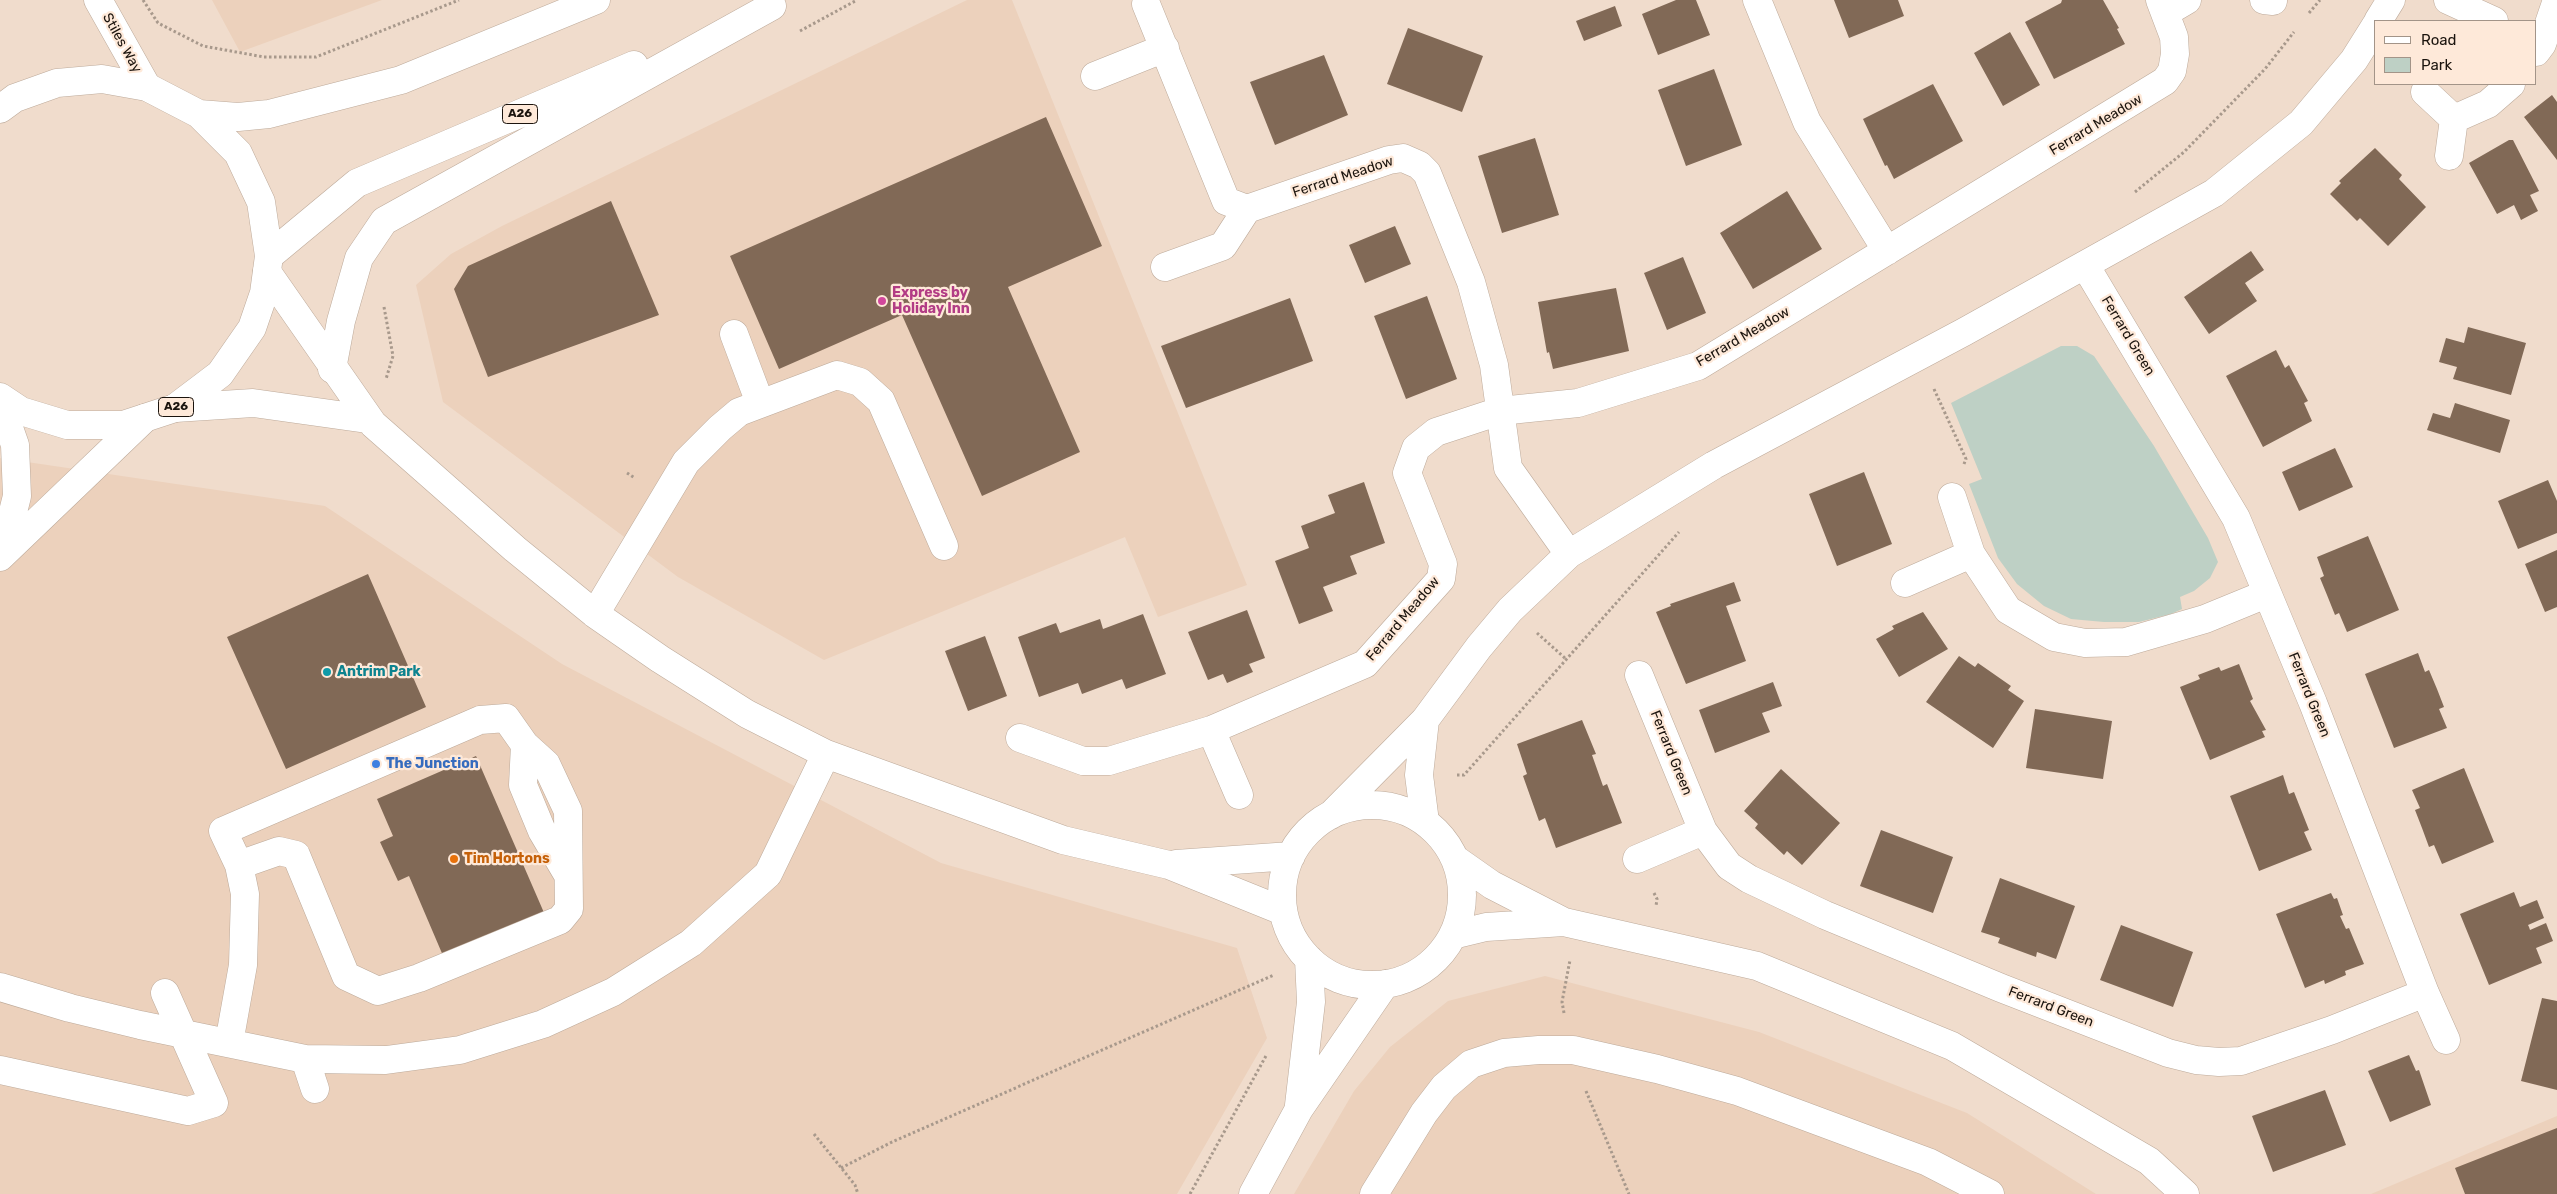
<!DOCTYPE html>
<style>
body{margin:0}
#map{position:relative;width:2557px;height:1194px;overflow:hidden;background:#f0dccc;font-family:Rubik,sans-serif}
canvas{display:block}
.legend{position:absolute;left:2374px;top:20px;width:162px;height:65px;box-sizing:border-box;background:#fee9d9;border:1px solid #a39488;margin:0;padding:6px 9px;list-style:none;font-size:15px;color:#1b140e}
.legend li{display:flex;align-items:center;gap:10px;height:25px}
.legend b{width:25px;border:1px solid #a39488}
</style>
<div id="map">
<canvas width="2557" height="1194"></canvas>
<ul class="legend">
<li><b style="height:6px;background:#fff"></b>Road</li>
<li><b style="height:14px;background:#bed0c5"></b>Park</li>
</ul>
</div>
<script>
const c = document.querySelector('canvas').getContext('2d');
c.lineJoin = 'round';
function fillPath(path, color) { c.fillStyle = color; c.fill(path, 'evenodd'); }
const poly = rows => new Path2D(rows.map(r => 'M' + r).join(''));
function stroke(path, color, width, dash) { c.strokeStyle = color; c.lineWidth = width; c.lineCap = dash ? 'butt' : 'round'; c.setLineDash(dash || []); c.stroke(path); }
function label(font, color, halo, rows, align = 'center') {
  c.font = font + ' Rubik,sans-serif'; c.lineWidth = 4.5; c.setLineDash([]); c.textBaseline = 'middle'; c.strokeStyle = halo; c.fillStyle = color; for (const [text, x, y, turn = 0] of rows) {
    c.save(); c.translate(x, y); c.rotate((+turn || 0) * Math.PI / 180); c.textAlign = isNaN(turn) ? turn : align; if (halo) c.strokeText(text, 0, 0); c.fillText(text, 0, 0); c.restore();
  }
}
const built = poly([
 [212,0,382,0,240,52],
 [967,0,1012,0,1247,585,1158,617,1125,537,824,660,678,577,443,402,416,285,451,254,502,226],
 [0,458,325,506,562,664,941,863,1237,948,1267,1038,1177,1194,0,1194],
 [1545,976,1759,1032,1967,1113,2096,1194,1294,1194,1354,1091,1390,1047,1448,1001],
 [2557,1116,2557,1194,2371,1194]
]);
const green = poly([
 [2061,346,2077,346,2094,356,2154,446,2208,538,2218,562,2210,578,2194,591,2180,597,2182,609,2171,614,2139,622,2104,622,2071,619,2044,606,2017,584,1998,558,1969,484,1982,479,1951,403]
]);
const building = poly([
 [1676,0,1696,0,1710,35,1658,55,1642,14],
 [1834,0,1898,0,1904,16,1849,38],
 [2062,0,2103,0,2119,28,2117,29,2125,44,2054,79,2025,22,2061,3],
 [1615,6,1622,26,1584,41,1576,21],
 [1408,28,1483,56,1462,112,1387,84],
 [2010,32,2040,85,2003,106,1974,53],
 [1324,55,1348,115,1275,145,1250,82],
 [1714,69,1742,145,1686,166,1658,90],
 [1933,84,1963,141,1894,179,1887,165,1885,166,1863,119],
 [2552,95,2557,102,2557,160,2524,117],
 [1046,117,1102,246,1008,287,1080,452,982,496,902,315,779,369,730,256],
 [1535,138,1559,215,1502,233,1478,156],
 [2509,140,2513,140,2539,191,2530,195,2538,211,2521,220,2514,205,2497,214,2469,163],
 [2375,148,2402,175,2399,179,2426,207,2388,246,2360,218,2357,221,2330,194,2341,183,2339,181],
 [1787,191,1822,249,1753,289,1720,233],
 [611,201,659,315,488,377,454,289,468,266],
 [1395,226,1411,264,1365,283,1349,245],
 [2251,251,2264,270,2245,283,2257,301,2209,334,2184,297],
 [1683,257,1706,313,1667,330,1644,273],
 [1616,288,1629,351,1553,369,1549,352,1547,353,1538,302],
 [1427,296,1457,379,1406,399,1374,316],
 [1290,298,1313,361,1186,408,1161,346],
 [2468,327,2526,343,2511,395,2453,379,2457,367,2439,362,2446,338,2464,343],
 [2276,350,2285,368,2289,365,2299,384,2308,401,2304,403,2312,421,2263,447,2226,376],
 [2455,403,2510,420,2500,453,2427,430,2433,413,2450,418],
 [2335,448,2353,487,2299,511,2282,472],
 [1864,472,1892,544,1837,566,1809,494],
 [2548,480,2557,501,2557,533,2518,549,2498,501],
 [1364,482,1385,543,1350,556,1357,574,1323,587,1333,611,1299,624,1275,561,1309,548,1301,526,1335,513,1328,495],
 [2368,536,2399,610,2347,632,2339,613,2335,615,2327,595,2320,578,2324,576,2317,557],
 [2557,550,2557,607,2545,612,2525,564],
 [368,574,426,707,286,769,227,637],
 [1734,582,1741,601,1726,606,1746,661,1686,684,1656,612,1671,606,1670,604],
 [1247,610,1265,658,1249,664,1253,672,1227,683,1223,674,1208,680,1188,632],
 [1923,612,1948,649,1899,677,1876,639,1894,629,1892,626],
 [1143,614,1166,674,1126,689,1122,679,1082,694,1078,683,1039,697,1018,637,1056,623,1060,633,1100,619,1103,629],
 [985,636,1007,696,968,711,945,651],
 [2418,653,2425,672,2429,670,2437,689,2444,707,2439,709,2447,728,2394,748,2365,674],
 [1959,656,1975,667,1978,663,2011,686,2008,690,2024,701,1993,748,1926,702],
 [2239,664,2253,699,2250,701,2266,730,2262,731,2265,737,2210,760,2180,687,2200,679,2198,675,2219,667,2221,671],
 [1773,682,1782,706,1762,713,1770,732,1715,753,1699,710],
 [2035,709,2112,721,2103,779,2026,768],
 [1582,720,1596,754,1592,755,1603,786,1607,784,1622,823,1556,848,1545,818,1539,821,1523,776,1527,774,1517,744],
 [476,756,545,915,444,958,409,876,398,881,380,842,393,836,377,799],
 [2464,768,2494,842,2442,864,2434,845,2429,847,2422,828,2415,810,2420,808,2412,790],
 [1781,769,1840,823,1802,865,1787,851,1784,855,1755,828,1758,824,1744,811],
 [2283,775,2289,794,2294,792,2309,830,2304,832,2312,850,2259,871,2230,796],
 [1881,830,1953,857,1933,913,1860,886],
 [2000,878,2075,906,2056,959,2037,952,2036,957,1998,943,2000,938,1981,932],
 [2514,892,2520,907,2537,900,2544,918,2528,925,2529,927,2530,930,2546,923,2553,941,2536,948,2542,963,2489,985,2460,914],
 [2331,893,2334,899,2337,898,2343,915,2340,916,2346,929,2349,928,2364,964,2345,971,2346,975,2325,984,2324,980,2305,988,2276,914],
 [2121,925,2193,952,2173,1007,2100,980],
 [2542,998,2557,1001,2557,1090,2521,1081],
 [2409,1055,2416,1071,2419,1070,2431,1105,2390,1122,2368,1071],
 [2325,1090,2346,1145,2273,1172,2252,1116],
 [2557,1128,2557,1194,2465,1194,2455,1168]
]);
const path = poly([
 [143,0,158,23,203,46,264,57,316,57,459,0],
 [2309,13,2320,0],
 [800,31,857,0],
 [2135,192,2184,152,2265,69,2294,32],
 [384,307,393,356,386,379],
 [1934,389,1966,459,1964,464],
 [627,473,635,478],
 [1537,633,1566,659],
 [1457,775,1464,775,1679,532],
 [1654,893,1657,899,1656,906],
 [1564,1013,1562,1002,1570,960],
 [1586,1091,1629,1194],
 [814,1134,855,1185,858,1194],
 [841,1168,894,1141,1274,975],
 [1190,1194,1267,1054]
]);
const minor = poly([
 [1757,0,1807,122,1887,251],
 [2264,0,2273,1],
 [2448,0,2494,21],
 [1146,4,1226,201,1247,209,1389,160,1403,158,1419,165,1427,173,1471,282,1494,365,1508,468,1569,554],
 [2165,13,2187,0],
 [2378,21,2391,0],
 [2536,52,2542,44,2557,0],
 [1095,76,1165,48],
 [2425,92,2454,119,2449,156],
 [2454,119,2488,104,2511,84],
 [2085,265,2236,518,2313,703,2425,993,2446,1040],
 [1165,267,1223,246,1247,209],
 [267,272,373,424,515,549,595,614,660,659,747,714,826,754,1063,840,1169,865,1283,911],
 [734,334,760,403],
 [0,402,15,445,17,496,3,552],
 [175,408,253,403,367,419],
 [1952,497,1971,554,2008,610,2054,637,2085,643,2126,642,2205,619,2266,594],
 [0,557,145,418],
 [1905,583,1971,554],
 [595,614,686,462,720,428,739,412,837,375,860,382,881,401,944,546],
 [1639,675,1703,831,1729,866,1749,879,1825,915,2001,988,2168,1053,2196,1060,2219,1062,2241,1061,2332,1030,2425,993],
 [1211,730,1239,795],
 [1020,738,1083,761,1109,761,1211,730,1365,664,1441,579,1443,564,1407,473,1416,448,1436,432,1500,411,1578,403,1698,366,2165,81,2172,71,2175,54,2174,37,2160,0],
 [525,745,523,785,542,831,568,875],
 '1282 895a90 90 0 1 1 180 0a90 90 0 1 1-180 0Z',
 [1331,815,1425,720,1479,647,1510,610,1569,554,1714,465,1964,332,2214,193,2301,123,2354,60,2376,25],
 [1425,822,1419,775,1425,720],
 [1455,859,1492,885,1564,922,1757,966,1952,1046,2149,1161,2185,1194],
 [1637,859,1703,831],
 [1176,864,1291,856],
 [1453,935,1486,927,1564,922],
 [0,987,70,1008,140,1025,305,1059,386,1060,460,1050,543,1024,613,992,691,943,768,874,826,754],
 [229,1043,243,965,245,894,239,865,223,831,480,720,506,718,525,745,546,764,568,811,569,909,560,920,419,978,378,991,346,976,296,855,279,851,239,865],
 [305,1059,315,1089],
 [0,1070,188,1111,214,1103,165,993],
 [1299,1105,1311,1002,1309,959],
 [1253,1194,1299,1109,1385,984],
 [1374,1194,1424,1113,1444,1087,1471,1064,1504,1053,1539,1050,1573,1050,1657,1069,1737,1091,1928,1162,1990,1194]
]);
const major = poly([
 [98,0,147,87]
]);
const highway = poly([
 [0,109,15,98,57,83,102,79,147,87,199,114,238,153,261,202,269,256,264,293,252,328,220,374,175,408,123,425,67,425,21,411,0,397],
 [199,114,238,117,269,114,401,80,596,0],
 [269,256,357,183,634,65],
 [332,369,341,321,359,258,384,221,772,6]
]);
const markers = [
 [882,301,5,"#d1479c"],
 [327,672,5,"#0f9aa8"],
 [376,764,5,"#3f7fe0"],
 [454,859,5,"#e8710a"]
];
const shields = [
 [520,114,35],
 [176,407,35]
];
const shieldNames = [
 ["A26",520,114],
 ["A26",176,407]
];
const streetNames = [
 ["Stiles Way",122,43,61],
 ["Ferrard Meadow",2096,125,-31],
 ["Ferrard Meadow",1343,177,-18],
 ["Ferrard Green",2128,336,59],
 ["Ferrard Meadow",1743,337,-30],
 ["Ferrard Meadow",1403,619,-50],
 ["Ferrard Green",2309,695,68],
 ["Ferrard Green",1671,753,68],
 ["Ferrard Green",2051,1007,21]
];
const hotelNames = [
 ["Express by",892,293],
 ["Holiday Inn",892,309]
];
const cultureNames = [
 ["Antrim Park",337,672]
];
const shopNames = [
 ["The Junction",386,764]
];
const foodNames = [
 ["Tim Hortons",464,859]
];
fillPath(built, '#ecd1bc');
fillPath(green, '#bed0c5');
fillPath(building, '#816956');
stroke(minor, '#bdaa9a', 29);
stroke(major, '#bdaa9a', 29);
stroke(highway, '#bdaa9a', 29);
stroke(path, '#a8998c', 3, [2.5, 2.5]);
stroke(minor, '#fff', 28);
stroke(major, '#fff', 28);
stroke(highway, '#fff', 28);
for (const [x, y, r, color] of markers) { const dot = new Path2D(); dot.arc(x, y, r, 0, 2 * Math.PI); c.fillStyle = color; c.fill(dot); stroke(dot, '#fee9d9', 2); }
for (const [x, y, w] of shields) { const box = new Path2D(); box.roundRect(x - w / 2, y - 9.5, w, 19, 4); c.fillStyle = '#fee9d9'; c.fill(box); stroke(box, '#1b140e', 1); }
label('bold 12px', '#1b140e', null, shieldNames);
label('14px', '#1b140e', '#fee9d9', streetNames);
label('bold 14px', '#b23c85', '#fee9d9', hotelNames, 'left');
label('bold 14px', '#0d838f', '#fee9d9', cultureNames, 'left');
label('bold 14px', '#366cbe', '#fee9d9', shopNames, 'left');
label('bold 14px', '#c56008', '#fee9d9', foodNames, 'left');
</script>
